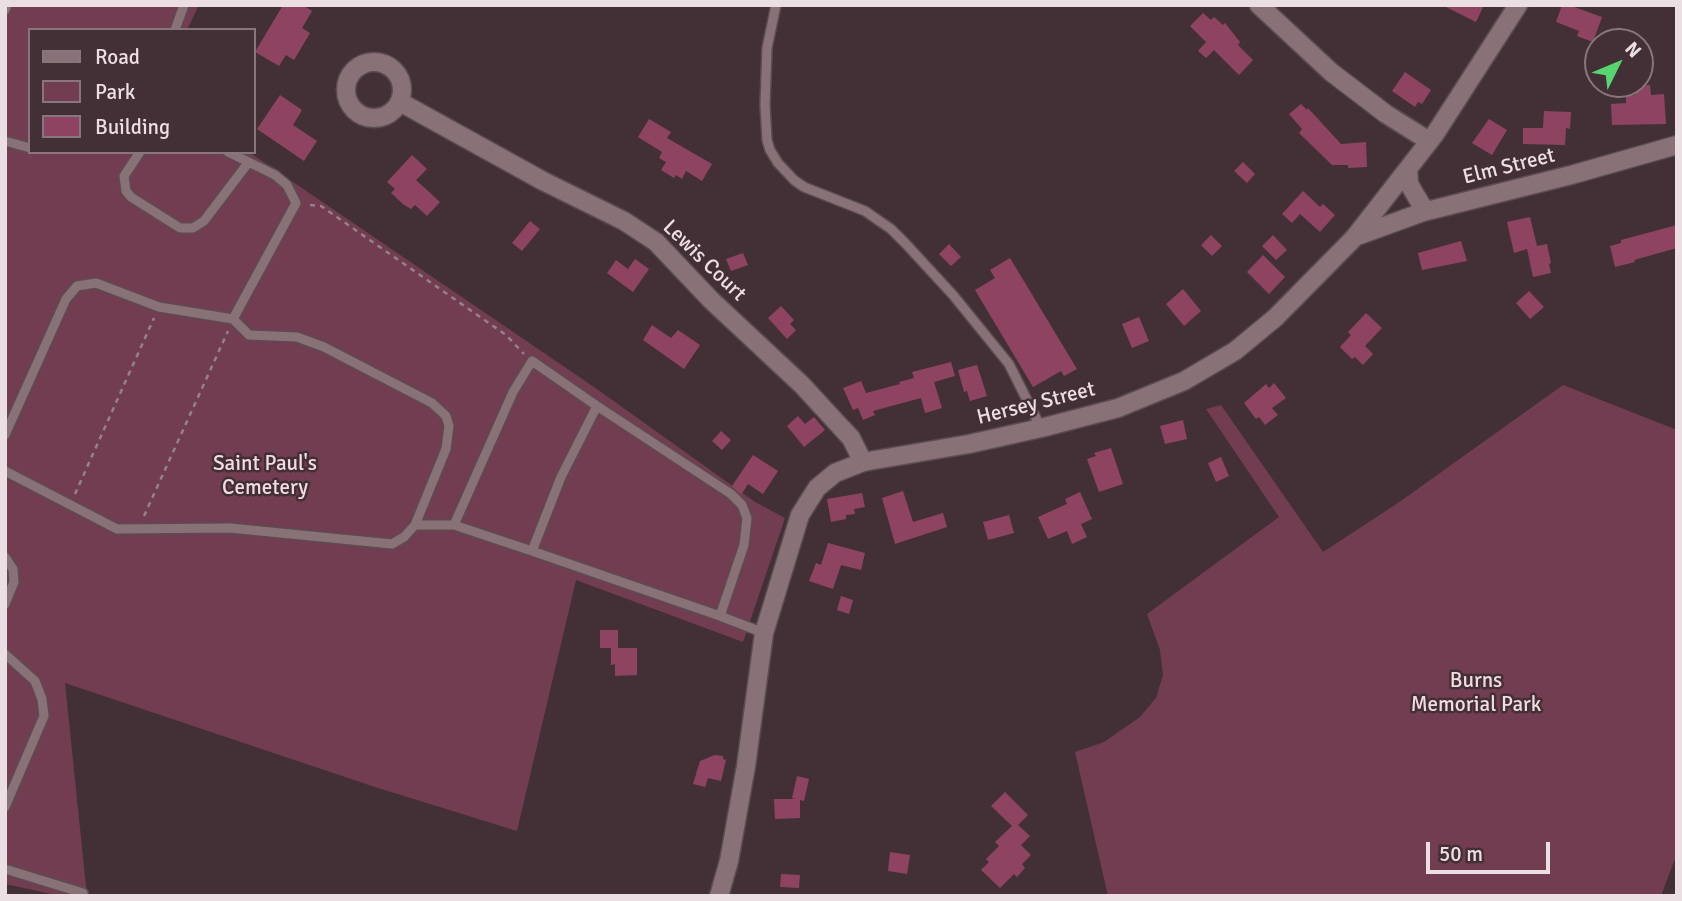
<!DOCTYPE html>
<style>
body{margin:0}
#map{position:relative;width:1682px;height:901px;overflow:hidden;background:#433036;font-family:Signika,sans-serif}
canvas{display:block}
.frame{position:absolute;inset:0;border:7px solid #ecdfe3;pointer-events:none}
.legend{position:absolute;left:28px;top:28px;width:228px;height:126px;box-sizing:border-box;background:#433036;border:2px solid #87767b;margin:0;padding:9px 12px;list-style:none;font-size:21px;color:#ecdfe3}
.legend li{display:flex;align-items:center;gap:14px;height:35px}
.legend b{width:35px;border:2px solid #87767b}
.north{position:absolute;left:1584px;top:28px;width:70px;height:70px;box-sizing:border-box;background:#433036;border:2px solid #87767b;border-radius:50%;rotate:47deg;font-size:19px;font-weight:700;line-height:28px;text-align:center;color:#ecdfe3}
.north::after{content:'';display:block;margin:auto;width:24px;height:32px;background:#56d671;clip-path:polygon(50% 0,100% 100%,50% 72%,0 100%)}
.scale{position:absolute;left:1426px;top:842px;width:124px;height:32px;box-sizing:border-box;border:4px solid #ecdfe3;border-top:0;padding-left:9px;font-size:21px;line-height:24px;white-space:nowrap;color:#ecdfe3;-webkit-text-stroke:5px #433036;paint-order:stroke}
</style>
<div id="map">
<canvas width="1682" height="901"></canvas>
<div class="frame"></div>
<ul class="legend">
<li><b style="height:9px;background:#887278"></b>Road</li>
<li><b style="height:19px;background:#723d50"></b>Park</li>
<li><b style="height:19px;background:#8e4460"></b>Building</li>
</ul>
<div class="north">N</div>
<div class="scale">50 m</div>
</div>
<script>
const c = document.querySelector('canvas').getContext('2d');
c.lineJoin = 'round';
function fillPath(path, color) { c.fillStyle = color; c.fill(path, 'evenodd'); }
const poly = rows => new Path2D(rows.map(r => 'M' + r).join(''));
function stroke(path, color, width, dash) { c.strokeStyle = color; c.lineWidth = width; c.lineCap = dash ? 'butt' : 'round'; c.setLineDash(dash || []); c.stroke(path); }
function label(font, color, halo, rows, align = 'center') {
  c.font = font + ' Signika,sans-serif'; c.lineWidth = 5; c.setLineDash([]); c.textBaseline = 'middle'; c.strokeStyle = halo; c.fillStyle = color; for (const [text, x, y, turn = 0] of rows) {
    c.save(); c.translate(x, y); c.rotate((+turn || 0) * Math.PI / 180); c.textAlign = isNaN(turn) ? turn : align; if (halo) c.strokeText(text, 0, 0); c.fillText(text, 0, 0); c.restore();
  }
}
const green = poly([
 [5,5,199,5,187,30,30,30,30,152,249,152,594,387,755,502,785,518,743,642,576,580,517,831,372,786,65,683,87,896,61,896,5,884],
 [1563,385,1677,430,1677,862,1674,861,1661,896,1108,896,1075,752,1104,742,1140,717,1156,698,1163,675,1160,650,1147,614,1279,517,1206,409,1221,405,1323,552,1398,503]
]);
const building = poly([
 [283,5,303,5,312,11,302,28,310,33,294,60,286,55,279,66,255,52],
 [1442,5,1484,5,1476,22],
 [1562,5,1569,5,1602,17,1593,42,1577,36,1579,31,1556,22],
 [1203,13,1211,20,1214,17,1223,25,1225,23,1240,42,1238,45,1253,60,1239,75,1214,50,1206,58,1198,51,1206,42,1190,26],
 [1405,72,1431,90,1422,104,1418,102,1415,107,1392,91],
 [1650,85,1651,95,1664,94,1666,124,1612,125,1611,104,1626,103,1626,96,1635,95,1635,86],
 [280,95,302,110,293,125,317,141,304,161,257,129],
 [1301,104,1307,110,1308,108,1341,144,1366,142,1367,167,1348,168,1348,165,1332,165,1299,133,1302,129,1289,114],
 [1544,111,1571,112,1570,129,1566,128,1565,145,1523,144,1523,128,1543,128],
 [649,119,671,132,667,138,712,164,702,181,686,171,682,179,676,175,674,178,661,170,666,162,659,158,662,152,638,137],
 [1489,119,1507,130,1492,155,1472,143],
 [412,155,427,169,416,180,440,202,427,216,415,205,411,209,403,204,391,193,395,189,387,182],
 [1243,162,1255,174,1247,183,1234,171],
 [1303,191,1320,207,1323,204,1335,215,1320,232,1300,214,1292,223,1282,214],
 [1530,217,1537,246,1547,244,1551,263,1549,264,1551,273,1533,277,1527,249,1514,253,1507,222],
 [530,221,540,229,522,251,512,243],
 [1677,225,1677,248,1634,260,1635,262,1615,267,1610,246,1621,243,1621,240],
 [1211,235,1222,246,1212,256,1201,245],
 [1273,235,1287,250,1276,260,1262,246],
 [1461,241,1467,261,1422,270,1418,253],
 [949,244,961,257,951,266,939,254],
 [743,253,748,265,731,271,726,259],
 [1263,255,1285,277,1269,294,1247,272],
 [1010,258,1077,369,1064,376,1061,371,1033,387,975,290,995,278,990,270],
 [635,259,649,269,633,292,607,273,616,260,628,269],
 [1183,289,1201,311,1184,326,1166,304],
 [1529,291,1544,307,1530,319,1516,303],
 [781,306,794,320,790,324,796,330,787,339,768,318],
 [1366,313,1382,328,1365,346,1373,354,1363,365,1355,357,1352,359,1340,347,1351,335,1348,332],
 [1139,317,1149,341,1132,348,1122,324],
 [652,325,671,338,678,330,700,345,684,369,643,340],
 [951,362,955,376,934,382,942,408,925,413,921,398,873,411,875,415,863,420,858,408,853,410,843,388,861,381,866,393,900,384,899,382,914,378,912,372],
 [977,365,987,396,970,401,967,391,964,392,958,370],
 [1274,383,1286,398,1272,408,1278,415,1265,425,1259,417,1256,419,1244,403,1266,384,1269,388],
 [798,416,805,424,814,417,825,430,804,447,787,426],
 [1183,420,1187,439,1165,444,1160,426],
 [721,431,731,440,722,450,712,441],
 [1111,448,1123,484,1099,492,1087,459,1096,456,1094,453],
 [753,455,778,471,763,494,748,484,741,495,732,486],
 [1221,457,1229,476,1216,482,1208,463],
 [903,491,913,522,943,513,947,527,895,544,882,498],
 [1080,492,1092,519,1081,524,1087,537,1072,544,1067,531,1048,539,1038,517,1067,504,1065,499],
 [862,493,865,507,854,509,855,514,846,515,846,519,831,522,827,499],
 [1009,515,1014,533,988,540,983,522],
 [828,543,865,553,861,570,841,565,833,589,809,581,816,563,821,565],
 [841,596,853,600,849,614,837,610],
 [600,630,618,630,618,648,600,648],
 [611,648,637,648,637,675,615,676,615,664,611,665],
 [715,755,723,756,723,759,726,760,721,781,708,778,705,787,693,784,700,761],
 [797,776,809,779,804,801,800,800,800,818,775,819,774,799,796,799,792,798],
 [1005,792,1028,815,1018,825,1030,836,1021,845,1031,855,1022,864,1025,868,1017,877,1014,874,1000,888,981,870,989,862,986,859,999,846,995,842,1012,826,991,806],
 [890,852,910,855,907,874,888,871],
 [781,874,800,875,799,888,780,887]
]);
const path = poly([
 [310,205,321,206,506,335,524,354],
 [75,494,154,318],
 [144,516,228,331]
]);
const service = poly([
 [776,5,767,48,765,105,767,140,770,150,778,163,794,180,804,187,865,211,891,229,906,244,953,295,1009,364,1041,428],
 [5,10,7,5],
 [175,30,184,5],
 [5,141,30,148],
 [140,152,124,176,126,191,131,197,180,228,193,228,204,221,248,163],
 [228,152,275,175,287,185,296,203,233,319,249,335,297,337,324,347,432,403,446,416,449,426,446,449,415,525],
 [5,435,66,299,77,286,96,283,159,307,233,319],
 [5,471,117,529,230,528,392,544,404,537,415,525,454,525,513,392,532,361,597,406,561,477,532,551,454,525],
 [532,551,720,616,744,545,747,518,742,505,731,494,597,406],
 [5,557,13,569,14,582,5,604],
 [720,616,764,633],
 [5,654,35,681,42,699,44,716,5,807],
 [5,869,83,893]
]);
const minor = poly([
 [1259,5,1331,72,1386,114,1429,141],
 '346 90a28 28 0 1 1 56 0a28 28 0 1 1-56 0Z',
 [400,102,543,181,624,221,656,242,711,300,802,385,837,423,851,438,863,462]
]);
const tertiary = poly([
 [1408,170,1409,184,1425,211],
 [1360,235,1423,212,1571,175,1677,145],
 [719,896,729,861,746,766,764,633,800,515,817,488,835,473,863,462,969,444,1041,428,1118,408,1184,381,1235,351,1275,318,1354,238,1435,134,1518,5]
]);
const streetNames = [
 ["Elm Street",1509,167,-14],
 ["Lewis Court",704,261,44],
 ["Hersey Street",1036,404,-14]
];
const parkNames = [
 ["Saint Paul's",265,464],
 ["Cemetery",265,488],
 ["Burns",1476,681],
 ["Memorial Park",1476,705]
];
fillPath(green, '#723d50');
fillPath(building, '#8e4460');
stroke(service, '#5c4c51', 12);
stroke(minor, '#5c4c51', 21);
stroke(tertiary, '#5c4c51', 21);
stroke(path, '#938388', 2.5, [5, 5]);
stroke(service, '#887278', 9);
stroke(minor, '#887278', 18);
stroke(tertiary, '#887278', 18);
label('21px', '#ecdfe3', '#433036', streetNames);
label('21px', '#f2dbe1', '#433036', parkNames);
</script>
